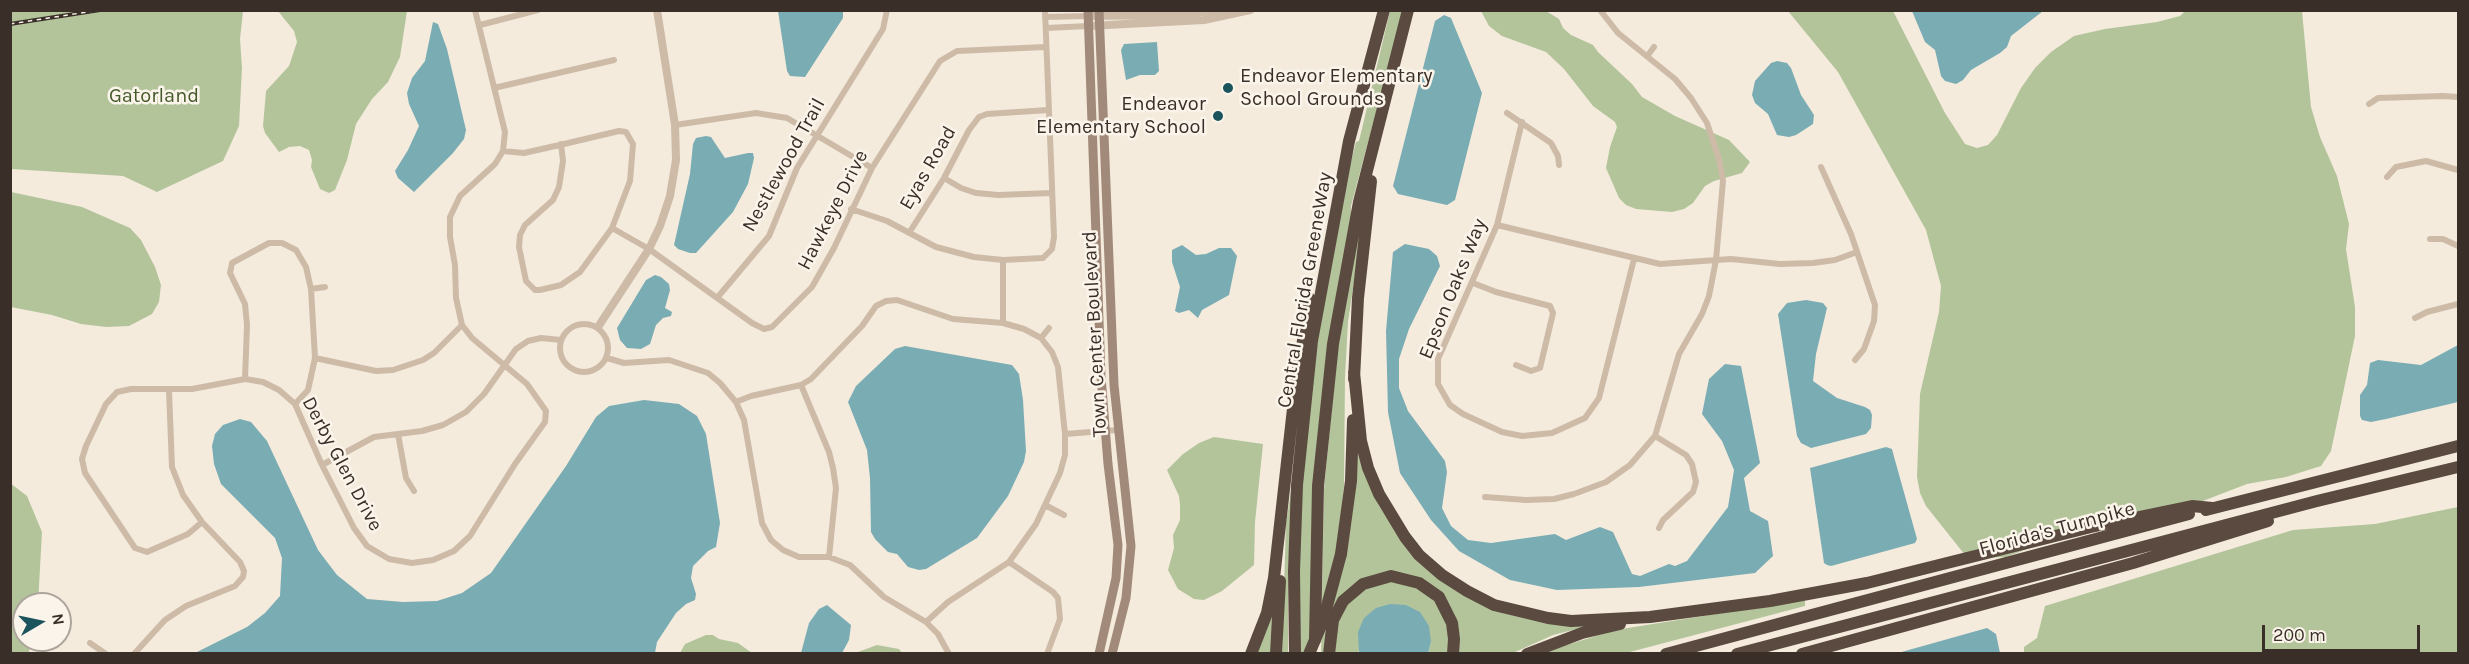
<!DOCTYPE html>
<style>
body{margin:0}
#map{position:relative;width:2469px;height:664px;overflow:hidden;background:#f4ebdd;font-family:Karla,sans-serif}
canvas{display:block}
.frame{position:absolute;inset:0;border:12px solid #392f28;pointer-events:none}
.north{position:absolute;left:12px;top:592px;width:60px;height:60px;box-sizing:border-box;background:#fbf4ea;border:2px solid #ada59c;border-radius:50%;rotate:81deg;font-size:16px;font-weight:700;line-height:24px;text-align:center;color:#392f28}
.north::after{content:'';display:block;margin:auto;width:21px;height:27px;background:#1b545d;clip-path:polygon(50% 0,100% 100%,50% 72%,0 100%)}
.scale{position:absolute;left:2262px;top:625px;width:158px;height:27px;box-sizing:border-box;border:3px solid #392f28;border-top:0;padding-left:8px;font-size:18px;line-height:21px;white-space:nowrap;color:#392f28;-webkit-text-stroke:4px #fbf4ea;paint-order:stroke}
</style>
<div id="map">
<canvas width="2469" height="664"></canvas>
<div class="frame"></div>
<div class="north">N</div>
<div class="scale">200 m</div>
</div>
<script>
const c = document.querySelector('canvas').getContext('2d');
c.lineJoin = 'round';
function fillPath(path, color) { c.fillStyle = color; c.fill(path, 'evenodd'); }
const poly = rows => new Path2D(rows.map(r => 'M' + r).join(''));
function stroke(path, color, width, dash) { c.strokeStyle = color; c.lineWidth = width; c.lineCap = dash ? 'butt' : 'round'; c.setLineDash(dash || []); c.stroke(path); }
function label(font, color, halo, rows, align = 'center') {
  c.font = font + ' Karla,sans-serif'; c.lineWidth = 5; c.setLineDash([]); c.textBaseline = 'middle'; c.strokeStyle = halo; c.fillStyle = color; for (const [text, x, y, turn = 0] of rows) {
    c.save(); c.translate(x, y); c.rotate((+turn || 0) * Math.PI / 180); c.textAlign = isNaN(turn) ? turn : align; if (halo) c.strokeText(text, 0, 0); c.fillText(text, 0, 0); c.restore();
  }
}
const green = poly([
 [10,11,243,11,240,39,242,68,239,126,223,161,157,192,123,176,11,169],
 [278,11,407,11,400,57,388,82,372,99,356,124,347,160,335,190,329,193,320,189,311,167,312,160,309,150,300,146,289,147,279,152,265,133,263,126,266,91,289,66,297,42,294,31],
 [1390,11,1403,11,1351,206,1351,220,1334,308,1311,653,1299,654,1299,522,1310,388,1342,197,1356,142,1359,141],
 [1481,11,1546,11,1559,19,1563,28,1571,35,1593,45,1598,52,1632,84,1642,97,1675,116,1729,140,1750,162,1742,173,1714,181,1705,186,1693,203,1684,209,1672,212,1636,209,1626,205,1619,198,1606,168,1610,147,1617,127,1615,122,1593,106,1564,69,1546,52,1502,36,1489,26],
 [1788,11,1893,11,1945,113,1965,144,1977,148,1988,145,1997,135,2021,88,2035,68,2051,52,2074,36,2105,29,2157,22,2180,16,2185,11,2302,11,2311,107,2320,137,2337,176,2349,224,2346,249,2355,307,2355,336,2331,451,2321,466,2286,477,2247,484,2195,504,2093,524,2006,557,1973,558,1965,555,1926,506,1920,493,1917,477,1920,394,1939,312,1941,286,1926,230,1838,72],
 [11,192,82,207,130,228,141,240,155,267,161,285,159,302,152,314,129,326,106,327,81,324,52,315,11,307],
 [1361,214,1364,214,1348,322,1345,377,1344,486,1341,519,1356,443,1379,506,1404,543,1507,614,1533,620,1604,622,1553,635,1513,653,1457,653,1455,620,1411,575,1346,591,1326,653,1321,654,1324,489,1337,356],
 [1214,437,1263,444,1255,522,1254,565,1222,591,1204,600,1194,599,1178,589,1168,570,1174,548,1173,535,1180,520,1180,505,1179,496,1167,470,1183,454,1199,443],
 [10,483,27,496,42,532,38,604,24,604,24,640,30,640,29,653,11,653],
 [1292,485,1288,577,1288,653,1282,654,1286,523],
 [2458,507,2458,653,2024,653,2024,647,2037,638,2045,606,2293,530,2375,524],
 [1386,581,1413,585,1437,603,1448,624,1448,653,1428,653,1431,642,1358,651,1359,653,1333,654,1334,633,1343,608,1360,590],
 [1805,600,1805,606,1626,653,1538,654,1615,630],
 [1274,601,1274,653,1255,654],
 [706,635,713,635,719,639,738,643,752,653,680,653,685,644],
 [877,645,899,649,902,653,855,653]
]);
const water = poly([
 [778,11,843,11,843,18,805,77,790,76,787,71],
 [1912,11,2043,11,2011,36,2007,47,2000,53,1971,70,1963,80,1956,84,1945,81,1941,76,1935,50,1925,42],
 [1444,15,1451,18,1482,93,1455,200,1447,205,1398,194,1393,186,1435,21],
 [433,22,438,24,447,49,466,130,464,139,453,153,414,192,398,178,395,171,408,150,419,126,409,104,407,93,412,78,425,61],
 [1157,42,1159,71,1155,75,1140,75,1126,80,1121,50,1124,44],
 [1777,61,1787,63,1791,68,1801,95,1814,115,1813,124,1796,135,1789,137,1777,135,1768,114,1755,103,1752,95,1755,81,1771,63],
 [706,136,711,137,725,158,748,153,753,153,754,158,748,184,733,212,696,253,690,253,678,249,674,245,690,174,693,144,696,138],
 [1405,244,1429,249,1437,256,1440,266,1409,329,1399,359,1399,388,1408,411,1445,461,1447,472,1442,508,1451,526,1468,540,1491,543,1555,534,1566,540,1600,527,1613,532,1632,574,1640,576,1669,564,1675,566,1687,561,1728,507,1734,470,1722,441,1702,414,1709,379,1725,364,1741,366,1760,463,1744,478,1750,511,1768,521,1773,556,1755,573,1639,587,1557,590,1510,580,1459,551,1431,520,1400,473,1388,412,1386,331,1393,252],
 [1182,245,1196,255,1206,254,1219,248,1231,248,1237,256,1229,295,1202,310,1198,318,1189,310,1179,313,1175,311,1180,287,1172,262,1172,250],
 [655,275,661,277,669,284,670,290,665,308,672,312,671,316,663,318,656,325,650,344,641,349,627,348,620,340,617,328,646,280],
 [1806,300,1823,303,1827,308,1816,354,1813,381,1837,398,1865,407,1870,410,1872,415,1871,428,1866,434,1811,448,1801,443,1797,436,1778,314,1787,303],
 [2458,345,2458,402,2386,419,2371,422,2362,420,2360,416,2360,395,2367,385,2370,363,2378,360,2421,365],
 [905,346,1012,365,1019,374,1023,400,1026,451,1024,462,1008,496,977,538,926,569,919,570,908,567,897,554,888,552,875,539,871,532,870,478,867,450,848,402,856,386,895,349],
 [644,400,679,404,697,416,706,434,720,523,716,547,708,551,693,566,691,578,696,594,695,600,686,604,676,613,657,642,655,653,195,653,247,627,265,613,280,596,282,558,275,538,221,484,214,464,212,446,215,434,223,425,240,419,251,422,267,441,318,550,337,575,367,599,403,602,437,601,462,593,491,573,566,466,596,417,609,406],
 [1886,447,1892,449,1893,453,1917,539,1915,543,1831,566,1827,565,1824,563,1810,468],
 [1390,604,1406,605,1420,612,1429,626,1431,642,1428,653,1359,653,1358,632,1364,618,1376,608],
 [827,605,851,625,849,640,842,653,801,653,809,623,819,609],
 [1987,628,1996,634,2000,653,1898,653]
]);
const minor = poly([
 [1045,17,1088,16],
 [480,25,538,10],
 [1046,28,1088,26],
 [1648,55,1654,47],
 [494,88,614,60],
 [2369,104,2378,98,2443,96,2458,97],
 [1507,113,1551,143,1558,156,1559,165],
 [1522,122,1497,225,1438,359,1438,384,1450,405,1463,414,1502,432,1522,436,1552,433,1585,418,1599,398,1634,259],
 [675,125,756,113,787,118,872,168],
 [503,151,524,153,564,144,619,131,626,132,633,144,630,181,612,228,580,272,561,285,540,290,535,290,526,281,519,247,520,235,525,225,553,200,559,187,563,161,561,144],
 [1821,167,1851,234,1875,305,1874,321,1864,349,1855,360],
 [2387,177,2396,167,2426,161,2458,170],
 [944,178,961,188,976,193,998,195,1052,193],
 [851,209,887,221,936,247,974,257,1003,260,1043,258,1052,249,1054,237,1045,10],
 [1497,225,1660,264,1731,259,1780,264,1813,263,1835,260,1857,252],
 [612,228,649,249,752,323,764,329,772,327,812,287,834,248,872,168,940,61,957,51,1045,47],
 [909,233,944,178,969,130,979,117,987,114,1048,110],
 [2430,239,2443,239,2458,246],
 [1473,283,1496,292,1550,306,1553,313,1540,368,1531,371,1516,365],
 [311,289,325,287],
 [717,298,769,236,797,168,883,29,887,10],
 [2415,318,2427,312,2458,304],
 [1003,323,1003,260],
 '560 348a24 24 0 1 1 48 0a24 24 0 1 1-48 0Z',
 [1041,338,1049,328],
 [315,358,376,371,393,370,423,360,434,353,462,325],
 [607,358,624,363,669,360,708,373,720,383,736,402,744,420,762,523,771,540,783,550,799,557,829,557,850,565,884,597,926,622,938,634,949,654],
 [245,379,247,325,245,304,230,273,232,263,269,243,282,243,296,250,306,267,311,289,315,358,308,390,295,404],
 [801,385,829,452,833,468,836,488,829,557],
 [736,402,751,396,801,385,811,379,862,326,876,306,886,301,897,300,953,319,1003,323,1024,329,1041,338,1052,352,1058,367,1065,434,1065,455,1060,473,1036,524,1009,562,948,602,926,622],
 [398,434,406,478,414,491],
 [1065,434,1117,430],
 [1655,436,1686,455,1692,464,1696,482,1693,492,1663,520,1659,528],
 [322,465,374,437,422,431,443,425,466,412,484,394,516,349,528,341,541,338,561,340],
 [1485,497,1526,500,1554,499,1574,494,1606,482,1630,465,1655,436,1679,354,1702,314,1709,296,1716,260,1723,181,1719,159,1707,123,1691,98,1675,79,1618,33,1600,10],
 [1045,505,1064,515],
 [202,522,188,534,147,552,135,548,85,473,82,459,86,446,106,404,117,392,131,389,192,389,245,379,263,382,279,390,295,404,322,465,354,528,367,546,389,559,412,563,433,560,454,551,470,536,515,464,545,422,546,411,527,384,472,338,462,325,456,298,455,265,450,237,450,217,460,196,495,164,503,151,505,132,475,10],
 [1009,562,1053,592,1058,598,1060,619,1047,654],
 [90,643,106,654],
 [134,654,165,620,186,606,235,586,243,577,244,571,240,562,202,522,183,495,172,467,169,390]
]);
const tertiary = poly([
 [1088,16,1177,15,1217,10],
 [1088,26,1204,20,1250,10],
 [598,327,649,249,660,226,670,196,676,160,675,125,657,10]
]);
const secondary = poly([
 [1088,10,1101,376,1108,464,1118,545,1116,578,1099,654],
 [1099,10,1114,385,1131,546,1126,598,1112,654]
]);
const motorway = poly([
 [1354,372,1361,441,1368,468,1379,494,1405,537,1419,555,1442,575,1467,591,1494,605,1548,618,1571,621,1650,617,1770,601,1867,583,2091,527,2192,506,2212,508],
 [1354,379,1358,298,1371,181],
 [2206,510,2458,446],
 [1341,554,1351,481,1353,420],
 [1315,640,1318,486,1333,344,1359,202,1408,10],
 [1251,654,1267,613,1274,578,1296,382,1310,299],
 [1276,654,1280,581],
 [1295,654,1294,571,1297,485,1312,341,1349,141,1384,10],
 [1329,654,1333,620,1343,601,1363,584,1391,576,1419,583,1439,597,1452,623,1454,639,1453,654],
 [1527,654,1582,633,1620,624],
 [1666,654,2189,514],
 [1737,654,2317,501,2458,467],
 [1802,654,2133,563,2268,521]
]);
const rail = poly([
 [10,24,100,10]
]);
const motorwayBridge = poly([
 [1309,654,1323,621,1341,554]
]);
const markers = [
 [1228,88,6,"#1b545d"],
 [1218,116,6,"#1b545d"]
];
const poiNames = [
 ["Endeavor Elementary",1240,76],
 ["School Grounds",1240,99],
 ["Endeavor",1206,104,"right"],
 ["Elementary School",1206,127,"right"]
];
const parkNames = [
 ["Gatorland",154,96]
];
const streetNames = [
 ["Nestlewood Trail",784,165,-61],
 ["Eyas Road",928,168,-60],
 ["Hawkeye Drive",833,210,-63],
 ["Epson Oaks Way",1453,289,-68],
 ["Central Florida GreeneWay",1305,290,-80],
 ["Town Center Boulevard",1095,334,-93],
 ["Derby Glen Drive",342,464,62],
 ["Florida's Turnpike",2057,529,-15]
];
fillPath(green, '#b3c49b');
fillPath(water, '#7aacb3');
stroke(minor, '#cdbba8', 6);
stroke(tertiary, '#cdbba8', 8);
stroke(secondary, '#a18a79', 9);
stroke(motorway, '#5b4a3f', 12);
stroke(rail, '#392f28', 4);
stroke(rail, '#fbf4ea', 1.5, [4.5]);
stroke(motorwayBridge, '#5b4a3f', 12);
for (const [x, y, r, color] of markers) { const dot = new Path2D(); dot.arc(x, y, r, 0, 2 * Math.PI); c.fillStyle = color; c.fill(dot); stroke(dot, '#fbf4ea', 2); }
label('20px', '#392f28', '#fbf4ea', poiNames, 'left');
label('20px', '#44592a', '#fbf4ea', parkNames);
label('20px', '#392f28', '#fbf4ea', streetNames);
</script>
